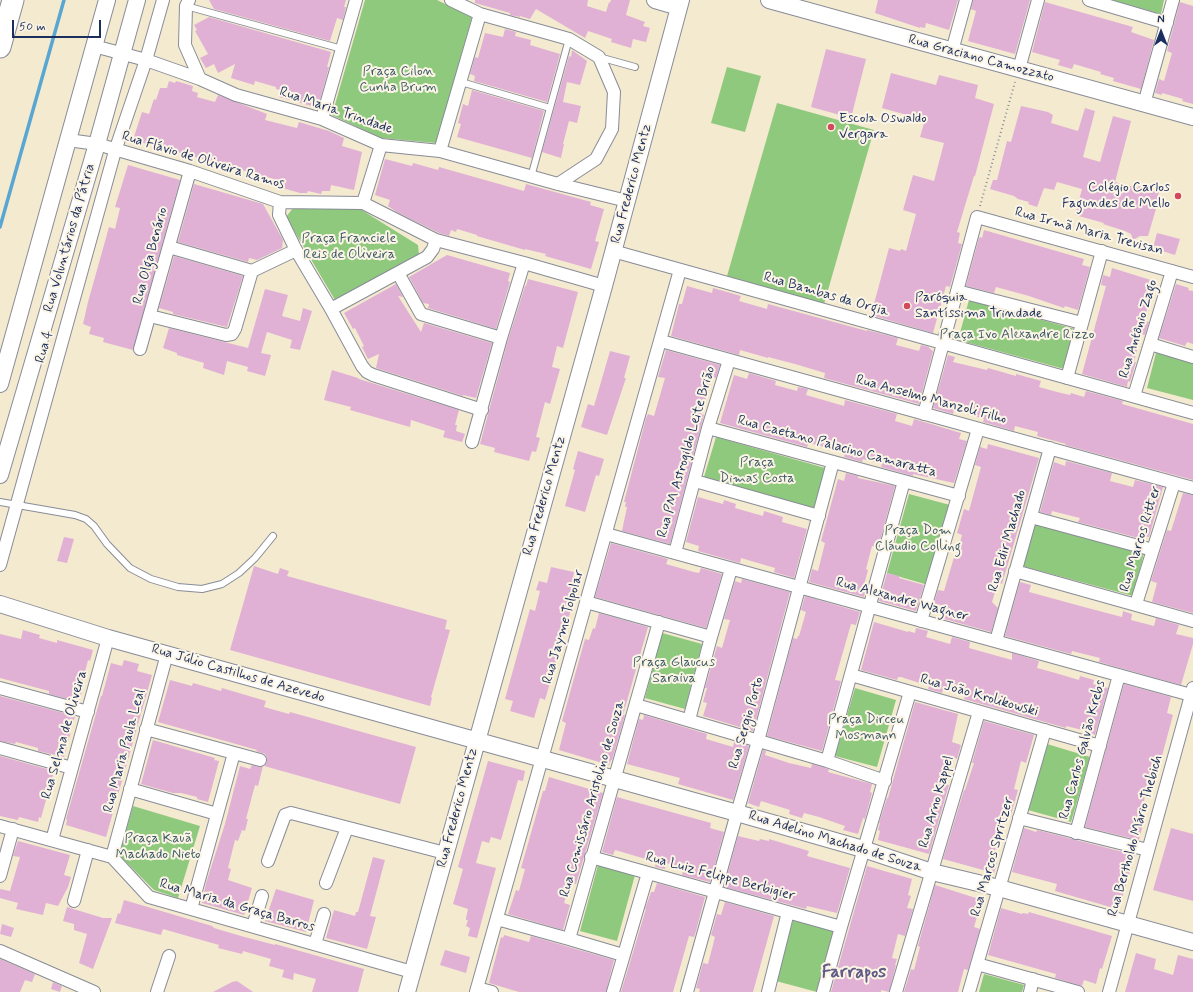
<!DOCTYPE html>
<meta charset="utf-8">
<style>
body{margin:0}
#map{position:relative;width:1193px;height:992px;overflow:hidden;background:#f4ead0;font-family:Mynerve,sans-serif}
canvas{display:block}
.north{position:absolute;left:1141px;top:12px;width:40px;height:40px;-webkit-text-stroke:3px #fcf5e5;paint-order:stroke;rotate:0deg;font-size:11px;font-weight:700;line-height:16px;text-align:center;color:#1b2f5e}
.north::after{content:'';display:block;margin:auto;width:14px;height:18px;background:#1b2f5e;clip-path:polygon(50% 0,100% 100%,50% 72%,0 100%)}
.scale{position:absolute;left:12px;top:20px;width:89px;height:18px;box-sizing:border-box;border:2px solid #1b2f5e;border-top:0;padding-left:5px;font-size:12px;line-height:14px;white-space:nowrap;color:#1b2f5e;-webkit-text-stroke:3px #fcf5e5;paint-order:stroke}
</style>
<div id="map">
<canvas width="1193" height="992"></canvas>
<div class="north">N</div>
<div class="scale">50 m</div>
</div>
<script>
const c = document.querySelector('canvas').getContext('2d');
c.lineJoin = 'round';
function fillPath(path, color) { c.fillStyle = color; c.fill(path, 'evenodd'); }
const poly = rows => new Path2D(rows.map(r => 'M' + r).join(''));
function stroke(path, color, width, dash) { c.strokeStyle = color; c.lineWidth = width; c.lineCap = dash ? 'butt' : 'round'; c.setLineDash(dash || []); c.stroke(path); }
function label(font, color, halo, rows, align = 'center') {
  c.font = font + ' Mynerve,sans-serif'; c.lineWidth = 4; c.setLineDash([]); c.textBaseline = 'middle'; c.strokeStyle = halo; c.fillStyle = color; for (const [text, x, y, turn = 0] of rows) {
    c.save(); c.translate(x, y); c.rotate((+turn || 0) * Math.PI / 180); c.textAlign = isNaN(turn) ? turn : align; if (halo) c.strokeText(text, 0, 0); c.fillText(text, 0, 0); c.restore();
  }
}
const green = poly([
 [365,0,437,0,472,17,436,143,381,138,332,115],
 [1112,0,1164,0,1161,14],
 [727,67,761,76,745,132,711,123],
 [777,103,874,130,824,304,727,276],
 [293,208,360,209,418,245,419,255,335,300,286,217],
 [969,300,1075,329,1064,369,958,340],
 [1157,349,1193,359,1193,400,1147,388],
 [716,437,825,468,814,509,704,477],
 [909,494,950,505,928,585,887,573],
 [1033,524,1144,553,1133,596,1022,566],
 [662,633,702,644,685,709,645,698],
 [855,688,896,700,877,767,835,756],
 [1047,744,1090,757,1071,822,1028,810],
 [133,806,200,826,178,898,154,890,119,855],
 [598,865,635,875,617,941,580,931],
 [795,913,835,924,817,992,776,981],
 [984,974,1024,985,1022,992,979,992]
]);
const stream = poly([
 [0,227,64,0]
]);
const building = poly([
 [209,0,346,0,344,7,346,7,343,20,337,18,330,41,214,9],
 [475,0,588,0,587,6,606,12,609,2,610,3,611,0,630,0,626,15,645,22,643,26,650,28,646,42,633,39,631,48,611,42,612,39,588,31,585,38,536,9,530,19,520,16,520,17,510,15,510,13,475,3],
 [878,0,958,0,949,30,926,23,925,28,920,27,920,28,875,13],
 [973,0,1030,0,1015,54,968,41,976,11,971,9],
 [1045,2,1133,27,1131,32,1154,40,1141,89,1113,81,1114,78,1100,74,1101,72,1074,64,1072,69,1058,65,1060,60,1032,52],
 [1180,2,1193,6,1193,104,1182,101,1183,99,1162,93,1162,95,1155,93,1159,79,1164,81,1172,53,1167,51],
 [209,17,331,52,327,67,329,67,320,100,317,99,315,107,279,97,281,90,276,89,276,87,255,81,254,85,231,78,235,64,218,73,214,64,206,68,200,58,208,54,195,31,197,30,194,25],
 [505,29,516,32,515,36,531,40,530,45,560,54,547,102,474,81,475,76,470,74,475,57,478,58,485,33,503,37],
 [826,49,866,59,851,118,811,107],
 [572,50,587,61,580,85,567,82,563,102,581,106,577,123,569,121,563,144,564,144,561,158,542,152,569,56,571,57],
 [891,73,936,85,939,75,978,85,975,98,994,104,975,176,974,176,957,232,960,233,958,243,962,244,950,287,946,286,933,333,871,315,889,248,900,251,901,249,906,251,916,214,903,210,913,175,934,181,944,143,920,137,925,120,882,108],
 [169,81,175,83,176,81,193,86,192,91,198,93,197,97,215,102,218,95,267,114,265,120,297,128,299,122,329,131,344,138,342,146,362,152,354,190,331,185,330,191,322,191,321,194,308,191,307,193,300,193,272,185,274,179,133,140,142,112,149,114,154,99,156,100,160,88,167,88],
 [472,90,544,111,532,158,457,137,461,124,458,123,463,104,468,106],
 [1021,106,1048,112,1053,115,1051,123,1078,131,1085,108,1095,111,1083,157,1100,162,1113,116,1131,121,1115,182,1138,188,1139,186,1159,192,1156,202,1158,202,1148,236,1140,236,1133,240,1131,234,1125,231,1103,224,1104,223,1075,215,1082,189,1057,182,1054,190,1044,188,1037,207,1028,204,1029,202,1018,199,1014,196,990,189,993,180,997,180,1007,141,1011,142],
 [385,159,412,166,413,163,438,170,439,167,524,191,526,184,591,202,590,205,604,209,595,241,599,242,591,269,545,256,546,254,525,249,525,250,477,236,477,235,457,229,456,232,451,230,449,236,439,233,398,213,388,206,390,200,375,195],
 [128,165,180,180,133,350,103,342,104,338,89,334,91,327,83,324,88,302,109,227,115,229,120,208,115,207],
 [194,184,263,204,283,240,282,248,257,260,249,258,248,262,178,242],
 [984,230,1084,259,1082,265,1090,267,1078,310,1065,306,1064,308,1029,296,996,287,994,293,966,286,979,238,980,237,982,238],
 [1157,233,1180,239,1175,255,1153,248],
 [447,255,510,273,508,281,510,282,496,329,428,308,429,304,423,303,409,277],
 [174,256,243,276,227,327,173,314,173,312,159,308],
 [1112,268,1154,281,1146,313,1147,314,1145,321,1149,322,1145,335,1141,334,1134,362,1136,362,1130,382,1128,381,1127,387,1082,374,1106,286,1101,285,1103,275,1110,277],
 [528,279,578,292,563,348,557,346,552,367,560,369,550,404,545,402,536,437,540,438,536,452,532,451,529,461,494,452,495,448,480,444,508,340,525,286,526,286],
 [396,284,403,297,398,296,421,332,424,323,492,343,476,398,463,395,463,396,376,368,379,354,368,359,362,347,364,346,355,328,353,329,344,313],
 [1176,284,1189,288,1188,290,1193,291,1193,344,1187,342,1185,346,1159,338],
 [687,286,712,293,713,288,741,296,739,301,767,309,768,304,867,331,867,330,898,338,896,345,919,351,921,345,929,347,929,348,933,351,919,404,824,378,825,373,795,364,768,357,768,358,740,350,739,355,671,336,679,304,682,304],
 [265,289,288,295,282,316,300,321,303,308,312,311,300,350,290,348,292,340,267,332,261,353,271,355,265,376,247,371,248,367,227,361,224,375,203,368,204,363,177,355,177,353,163,348,169,328,248,348],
 [666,350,720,365,716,378,712,377,701,414,704,415,670,544,622,531,627,507,625,507,626,502,624,502,646,418,648,414,654,416,665,378,658,377],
 [610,351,630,356,624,378,626,378,607,435,581,427,588,404,594,406],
 [948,355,955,357,953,362,987,370,988,368,1016,376,1016,374,1041,381,1039,387,1057,392,1070,395,1071,393,1084,397,1086,391,1123,401,1122,404,1193,424,1193,480,1065,445,1066,444,1037,436,1038,432,1015,426,1014,431,983,422,984,419,954,410,953,414,933,408],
 [332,370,358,378,359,379,459,410,455,425,457,425,456,431,465,434,462,442,443,437,445,431,411,420,410,427,350,410,351,407,324,400],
 [749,373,776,381,775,385,797,391,798,387,808,389,806,395,827,401,844,406,845,400,897,414,895,421,912,426,914,419,961,433,959,439,967,441,954,483,913,474,913,476,881,467,882,464,863,459,862,462,844,457,845,453,817,445,809,443,807,447,720,423,734,375,747,379],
 [988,444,1039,458,1002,584,998,582,992,602,998,608,991,632,941,618,944,606,934,603,938,590,944,591,955,554,957,554,962,535,957,533,964,509,969,511,981,467,975,465,980,447,987,449],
 [578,451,604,459,599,476,596,475,585,512,565,506,575,470,573,469],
 [1066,461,1112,473,1110,481,1133,487,1135,480,1163,487,1149,537,1143,536,1142,539,1078,522,1080,518,1052,511,1051,515,1040,512,1054,462,1065,466],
 [846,473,858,476,858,478,895,486,878,548,872,546,866,569,868,570,864,585,867,586,864,597,809,582,812,569,818,571,825,543,821,541,838,479,844,481],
 [1183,493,1193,495,1193,613,1152,602,1157,583,1151,581,1167,530,1171,531],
 [698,497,723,504,724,500,736,504,735,508,763,516,764,511,783,517,782,522,807,529,794,578,774,572,775,568,741,558,740,563,698,551,699,546,686,542],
 [64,537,74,539,67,563,57,561],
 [611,543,668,559,666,564,694,572,699,573,701,568,722,574,706,628,595,597],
 [254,566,278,574,280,568,289,571,287,576,447,620,445,629,450,630,431,697,432,698,430,706,230,650],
 [551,567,574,572,571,589,574,590,570,613,545,700,540,698,534,718,510,711,513,701,505,699,530,609,535,611,540,591,536,590,539,581,547,583],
 [887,573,899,576,899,578,924,585,916,611,879,601],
 [742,579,790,592,753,731,703,716,707,703,703,702,707,688,705,688,717,646,722,648,730,620,724,619,735,581,741,583],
 [1020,582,1031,585,1029,592,1084,607,1122,617,1123,611,1132,614,1131,620,1154,626,1156,618,1179,625,1176,634,1193,638,1193,644,1181,685,1099,662,1100,658,1072,651,1071,654,1005,636],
 [805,596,860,612,856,625,851,624,835,680,841,681,822,751,767,736,793,638,797,639,798,636,799,636,806,612,801,610],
 [599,613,648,627,623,715,625,715,612,760,611,760,609,765,559,750,566,723,562,721,585,639,589,640,593,628,595,629],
 [874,622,908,632,908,631,915,633,916,628,928,631,926,637,950,644,952,637,970,642,969,648,1012,660,1012,653,1039,661,1037,668,1052,672,1079,680,1080,676,1094,680,1093,684,1108,688,1095,735,1091,733,1091,732,1066,726,1066,728,964,699,965,695,943,689,942,693,928,689,929,686,901,677,898,677,897,680,861,670],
 [23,630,40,635,39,638,57,643,57,640,93,650,90,661,88,660,82,684,84,684,79,702,49,694,49,691,0,678,0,634,21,639],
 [124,660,139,664,137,671,152,675,106,837,66,825,67,820,66,819,101,696,102,696,111,663,122,666],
 [170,680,192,686,193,683,221,691,222,688,266,701,264,707,289,714,290,712,416,747,400,804,264,766,267,762,267,758,265,754,256,751,257,750,158,722],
 [1124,684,1171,697,1167,713,1173,715,1151,797,1145,796,1144,801,1142,801,1138,818,1144,820,1139,840,1085,827],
 [0,696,75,716,64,757,38,751,38,748,16,742,15,744,0,741],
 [915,702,958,714,952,742,961,745,957,759,955,758,951,765,945,784,949,785,929,854,878,840,880,831,878,830,880,823,879,823,887,798,888,798],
 [644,715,707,734,706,739,733,747,734,742,749,746,733,800,678,784,680,778,627,764,639,719,643,720],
 [984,721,1034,735,1026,763,1021,761,1014,789,1018,790,1010,818,1004,816,992,862,997,863,994,873,943,859,964,790,965,790,974,763,972,763],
 [153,740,215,758,214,760,219,761,208,802,197,799,197,797,181,793,173,793,141,784],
 [763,750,766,751,765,755,789,763,811,768,812,764,829,769,828,772,872,784,870,792,872,793,865,819,863,818,858,834,843,830,845,826,819,817,804,813,802,818,789,814,790,810,761,801,759,807,748,803],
 [0,756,54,771,41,818,39,817,38,822,19,817,18,820,0,816],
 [488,761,525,771,523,781,518,780,501,840,491,837,489,843,482,841,476,863,496,868,477,938,468,936,470,928,466,926,468,920,466,920,466,918,468,909,453,904,463,869,458,867],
 [252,765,258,767,263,766,258,786,255,785,246,819,248,819,245,831,242,830,238,841,235,840,228,868,231,869,228,880,252,888,244,915,202,903,206,883,225,824,240,766,250,769],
 [549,777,603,793,576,884,570,883,564,903,570,905,563,930,508,914,516,890,519,891,525,869,521,868,543,791,545,791],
 [617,797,711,823,710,828,724,832,710,882,682,875,684,868,666,863,665,869,655,867,656,862,615,850,613,855,602,852],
 [1024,828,1036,832,1037,830,1135,855,1119,908,1117,908,1117,909,1055,891,1057,884,1012,872],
 [1171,828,1193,834,1193,901,1153,890],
 [738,836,759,841,760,839,769,841,769,839,809,851,807,856,850,868,837,913,807,906,806,909,724,887],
 [18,841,70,855,64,875,71,877,68,887,58,906,46,903,43,915,16,909,18,903,0,898,0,889,10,891,20,857,13,856],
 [373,857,385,860,370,916,376,917,367,949,326,938,334,910,355,916,356,912,358,912],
 [867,866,912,879,908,895,911,896,907,908,913,909,905,936,898,934,892,958,897,959,895,965,896,965,889,992,881,990,881,992,831,992],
 [657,883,705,897,696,931,694,937,689,936,673,992,621,992,646,909,645,909,649,898,651,892,654,892],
 [935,885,982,900,974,927,980,929,968,970,964,969,958,992,904,992,911,969,914,970,920,947,918,946],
 [276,889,314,900,306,932,265,921],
 [124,900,212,926,214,928,241,936,275,945,275,944,364,969,358,992,312,992,316,979,294,973,293,980,282,977,284,970,269,966,271,959,243,951,242,954,218,948,219,945,163,929,161,935,115,923,118,913,120,914],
 [725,902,774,916,753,992,699,992,700,989,696,988,703,963,708,964,715,937,711,935,717,914,721,915],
 [67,907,103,918,112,918,93,969,79,963,87,934,74,930,74,924,63,921],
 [1001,908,1022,914,1023,913,1028,914,1029,912,1112,936,1102,969,1100,968,1096,984,1084,980,1082,986,1055,978,1056,974,988,955],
 [2,924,14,928,11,937,0,934],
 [504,935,529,942,531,936,614,960,606,992,519,992,489,983,501,937,503,938],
 [445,950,470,957,466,973,440,965],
 [1136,953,1156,959,1154,969,1173,975,1178,955,1193,959,1193,992,1125,992],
 [0,959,35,974,32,982,25,980,20,992,0,992],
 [237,981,253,992,213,992,232,982],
 [53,982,62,986,60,992,51,989]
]);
const path = poly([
 [980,206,1015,82]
]);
const lane = poly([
 [186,6,342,49],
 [599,57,635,67],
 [461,82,550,108],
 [531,177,569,39],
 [0,502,75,515,86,519,94,526,107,544,130,568,151,579,178,587,202,589,222,584,239,573,255,558,273,536]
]);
const street = poly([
 [189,0,186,6,185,45,200,79],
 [451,0,480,14,569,39,599,57,614,92,612,129,596,159,558,184],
 [1089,0,1167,23],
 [94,46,146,60,200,79,236,95,322,119,381,145,440,151,558,184,627,201],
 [952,51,966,0],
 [1019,69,1038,0],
 [1144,104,1173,0],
 [322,119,356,0],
 [68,140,97,144,190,171,280,202,363,203,436,240,524,263,604,286],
 [440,151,480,14],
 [280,202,279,215,296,250,331,309,362,366,367,372,373,375,482,410],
 [363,203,381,145],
 [169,247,252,271],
 [613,251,1193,413],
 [398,273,421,314,501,338],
 [957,291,1082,323],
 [331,309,427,257,433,249,436,240],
 [150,316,226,335,232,334,235,329,252,271,296,250],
 [661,341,1193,488],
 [1150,344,1193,357],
 [140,349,190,171],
 [1067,378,1102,251],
 [1134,396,1172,271],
 [924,414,977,217,1193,277],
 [708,428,959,496],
 [472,442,501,338,524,263],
 [695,481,819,516],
 [1031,517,1153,550],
 [606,534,1191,695],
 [675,553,708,428,729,360],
 [0,565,115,151,146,60,163,0],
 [1015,571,1193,621],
 [586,602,711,637],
 [1136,604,1174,483],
 [921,621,978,429],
 [996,641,1050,448],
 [851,675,1100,746],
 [0,688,88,712],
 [636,705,827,761,885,781],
 [689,720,711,637,731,569],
 [146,729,260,760],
 [0,748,72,768],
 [827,761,904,481],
 [130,789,217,814],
 [1019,818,1148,850],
 [0,826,112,857,149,897,412,972],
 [1076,833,1119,675],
 [52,840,108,638],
 [112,857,167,654],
 [591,857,841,927],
 [268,861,285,815,291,813,445,853],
 [0,876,13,829],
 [326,883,347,828],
 [74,901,88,850],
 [191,909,234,753],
 [497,919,569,939,623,955],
 [253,926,262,896],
 [569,939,659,622],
 [315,944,324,914],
 [0,951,94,992],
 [977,964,1078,992],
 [477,988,492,992],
 [157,992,169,956],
 [476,992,680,270],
 [613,992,648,873],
 [687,992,737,813,758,741,833,462],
 [768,992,788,912],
 [823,992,841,927,910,692],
 [896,992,979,712],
 [969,992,1045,730],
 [1030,992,1033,979],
 [1109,992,1193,688]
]);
const secondary = poly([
 [655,0,679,7],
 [769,0,1193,117],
 [0,384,107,0],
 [0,475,97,144,137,0],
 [0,604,108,638,737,813,863,849,932,872,999,888,1193,942],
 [407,992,604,286,681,0]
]);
const highway = poly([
 [0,47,13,0]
]);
const markers = [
 [831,127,4,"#d1495b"],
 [1178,196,4,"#d1495b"],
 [907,306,4,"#d1495b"]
];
const streetNames = [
 ["Rua Graciano Camozzato",981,59,15],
 ["Rua Maria Trindade",336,111,19],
 ["Rua Flávio de Oliveira Ramos",203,161,17],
 ["Rua Frederico Mentz",632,184,-75],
 ["Rua Irmã Maria Trevisan",1089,232,15],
 ["Rua Voluntários da Pátria",70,238,-74],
 ["Rua Olga Benário",151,256,-75],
 ["Rua Bambas da Orgia",826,295,16],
 ["Rua Antônio Zago",1139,329,-73],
 ["Rua 4",45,347,-74],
 ["Rua Anselmo Manzoli Filho",931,400,15],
 ["Rua Caetano Palacino Camaratta",837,447,15],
 ["Rua PM Astrogildo Leite Brião",687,452,-74],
 ["Rua Frederico Mentz",545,496,-74],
 ["Rua Marcos Ritter",1141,539,-73],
 ["Rua Edir Machado",1008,541,-74],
 ["Rua Alexandre Wagner",902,600,15],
 ["Rua Jayme Tolpolar",564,627,-74],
 ["Rua Júlio Castilhos de Azevedo",238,674,16],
 ["Rua João Krolikowski",979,696,16],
 ["Rua Sergio Porto",747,723,-74],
 ["Rua Selma de Oliveira",65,735,-74],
 ["Rua Carlos Galvão Krebs",1083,750,-75],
 ["Rua Maria Paula Leal",125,751,-75],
 ["Rua Comissário Aristolino de Souza",593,799,-74],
 ["Rua Arno Kappel",937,802,-74],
 ["Rua Frederico Mentz",458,808,-75],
 ["Rua Bertholdo Mário Thebich",1136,836,-74],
 ["Rua Adelino Machado de Souza",835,842,17],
 ["Rua Marcos Spritzer",993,857,-74],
 ["Rua Luiz Felippe Berbigier",720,877,15],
 ["Rua Maria da Graça Barros",237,906,16]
];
const parkNames = [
 ["Praça Cilon",398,72],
 ["Cunha Brum",398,88],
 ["Praça Franciele",349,239],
 ["Reis de Oliveira",349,255],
 ["Praça Ivo Alexandre Rizzo",1017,335],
 ["Praça",757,463],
 ["Dimas Costa",757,479],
 ["Praça Dom",918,531],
 ["Cláudio Colling",918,547],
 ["Praça Glaucus",674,663],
 ["Saraiva",674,679],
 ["Praça Dirceu",866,720],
 ["Mosmann",866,736],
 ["Praça Kauã",158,839],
 ["Machado Nieto",158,855]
];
const poiNames = [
 ["Escola Oswaldo",839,119],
 ["Vergara",839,135],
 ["Colégio Carlos",1170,188,"right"],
 ["Fagundes de Mello",1170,204,"right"],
 ["Paróquia",915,298],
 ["Santíssima Trindade",915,314]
];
const districtNames = [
 ["Farrapos",854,973]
];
fillPath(green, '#8fc97d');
stroke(stream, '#59a6d2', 3.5);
fillPath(building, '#e0b1d4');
stroke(lane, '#888c97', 8);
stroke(street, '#888c97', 14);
stroke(secondary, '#888c97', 18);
stroke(highway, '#888c97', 23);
stroke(path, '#888c97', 2, [1, 3]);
stroke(lane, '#fff', 6);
stroke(street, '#fff', 12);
stroke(secondary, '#fff', 16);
stroke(highway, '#fff', 21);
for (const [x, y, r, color] of markers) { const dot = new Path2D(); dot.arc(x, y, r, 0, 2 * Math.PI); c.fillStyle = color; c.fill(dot); stroke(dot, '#fcf5e5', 1.5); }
label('14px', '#1b2f5e', '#fcf5e5', streetNames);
label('14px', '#3e5d67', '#fcf5e5', parkNames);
label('14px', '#1b2f5e', '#fcf5e5', poiNames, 'left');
label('bold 18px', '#605c87', '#fcf5e5', districtNames);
</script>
